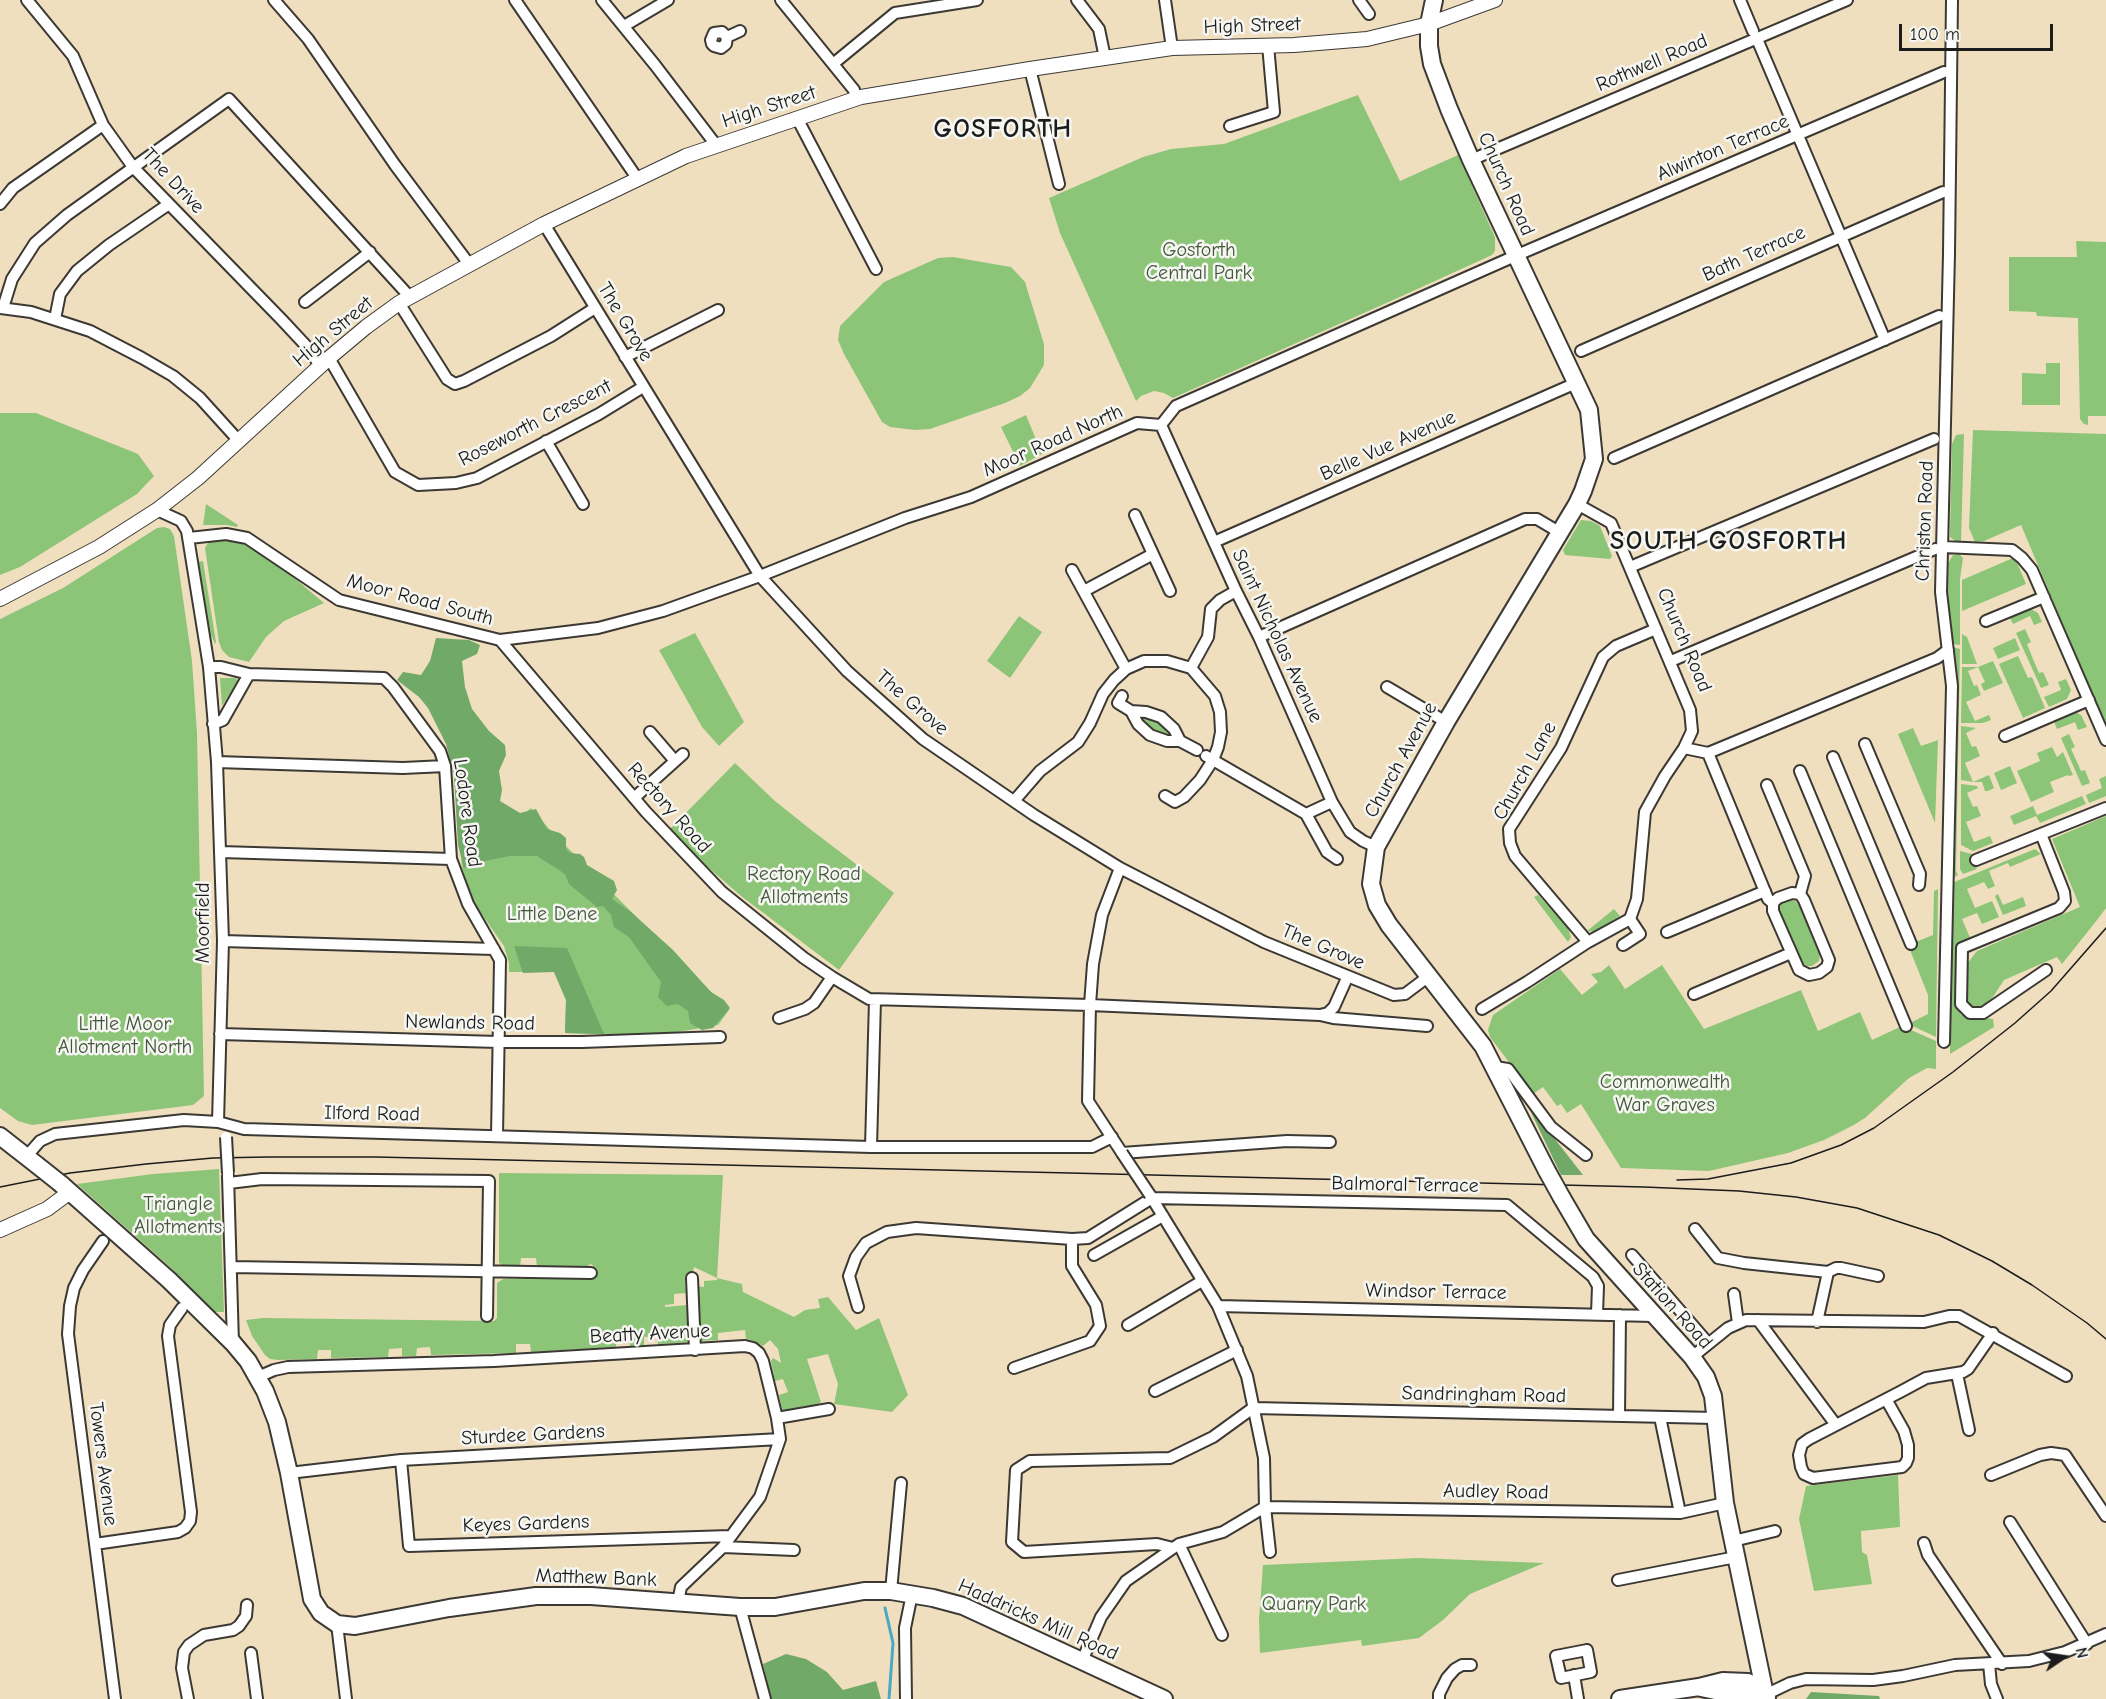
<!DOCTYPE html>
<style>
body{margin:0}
#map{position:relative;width:2106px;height:1699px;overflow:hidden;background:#f0dfbf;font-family:"Comic Neue",sans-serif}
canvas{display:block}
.north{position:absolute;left:2034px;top:1627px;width:60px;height:60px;-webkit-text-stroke:4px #f6f6f2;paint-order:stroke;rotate:77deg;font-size:16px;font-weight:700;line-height:24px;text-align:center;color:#1c1c1c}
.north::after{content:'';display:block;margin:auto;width:21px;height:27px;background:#1c1c1c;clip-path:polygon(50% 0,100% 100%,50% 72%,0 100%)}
.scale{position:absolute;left:1899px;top:24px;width:154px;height:27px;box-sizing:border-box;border:3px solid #1c1c1c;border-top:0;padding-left:8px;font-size:18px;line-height:21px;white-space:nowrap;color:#1c1c1c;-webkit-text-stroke:4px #f6f6f2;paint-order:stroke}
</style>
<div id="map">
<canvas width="2106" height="1699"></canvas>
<div class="north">N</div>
<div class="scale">100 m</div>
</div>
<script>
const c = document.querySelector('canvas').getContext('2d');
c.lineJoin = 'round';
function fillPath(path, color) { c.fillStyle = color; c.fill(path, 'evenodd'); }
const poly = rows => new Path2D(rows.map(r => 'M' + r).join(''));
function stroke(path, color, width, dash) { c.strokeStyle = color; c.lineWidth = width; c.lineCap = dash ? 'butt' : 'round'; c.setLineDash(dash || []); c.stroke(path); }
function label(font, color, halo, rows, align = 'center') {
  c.font = font + ' "Comic Neue",sans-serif'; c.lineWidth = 5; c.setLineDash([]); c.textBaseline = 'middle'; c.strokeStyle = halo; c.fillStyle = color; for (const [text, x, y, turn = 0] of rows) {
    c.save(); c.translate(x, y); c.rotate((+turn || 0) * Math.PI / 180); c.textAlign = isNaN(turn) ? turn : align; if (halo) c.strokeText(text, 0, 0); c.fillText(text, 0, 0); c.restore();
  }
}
const green = poly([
 [1358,95,1400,181,1458,155,1495,237,1495,251,1492,255,1402,296,1173,398,1164,393,1154,391,1141,396,1136,401,1060,233,1049,198,1143,157,1171,149,1224,144],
 [2076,241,2106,242,2106,416,2088,416,2088,425,2084,424,2080,419,2078,318,2037,316,2036,312,2009,311,2009,257,2077,257],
 [953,257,1011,267,1025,282,1044,344,1044,365,1030,388,1020,396,1005,403,930,429,915,430,890,427,882,422,844,354,838,340,840,326,884,282,938,258],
 [2046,363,2060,363,2060,405,2022,405,2022,373,2046,374],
 [0,413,36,413,138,454,154,476,137,494,20,567,0,575],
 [1026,415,1042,454,1020,466,1001,427],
 [1973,430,2106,434,2106,726,2021,525,1984,541,1975,542,1969,528],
 [1964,434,1961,542,1957,542,1950,537,1950,532,1952,444,1956,435],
 [206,504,238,525,237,527,227,525,203,525],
 [1581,520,1591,521,1600,526,1612,556,1610,559,1565,555,1563,550],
 [164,527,170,529,174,536,192,661,197,733,204,1096,193,1105,32,1125,18,1121,0,1108,0,619,63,588,157,528],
 [222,538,245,543,261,552,286,571,324,603,284,621,266,637,249,662,229,657,222,650,219,642,205,548,209,541],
 [1959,554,1963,558,1960,579,1960,645,1953,644,1946,590,1947,565,1953,555],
 [2013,558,2016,560,2026,584,1962,611,1962,580],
 [203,561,216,642,215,644,207,626,197,562],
 [2029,608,2038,613,2042,622,2034,625,2030,616,2013,624,2009,616],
 [1019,616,1042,632,1010,678,987,661],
 [2025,629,2031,642,2027,644,2033,659,2039,673,2043,672,2049,685,2041,688,2016,633],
 [695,633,744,722,719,746,702,727,659,650],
 [1962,634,1967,637,1977,664,1962,664],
 [2015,638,2020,650,1998,659,1993,648],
 [1953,647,1960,649,1956,871,1958,875,1955,877,1951,873,1956,684],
 [2018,656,2028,678,2032,677,2045,708,2023,718,1999,664],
 [1993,661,2003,683,1984,691,1981,684,1985,682,1978,667,1968,671,1974,686,1977,685,1981,695,1966,702,1975,721,1989,715,1991,720,1983,723,1961,723,1962,667,1978,667],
 [220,678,236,678,238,681,222,706],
 [2066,679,2071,690,2067,699,2049,707,2044,697,2061,690,2058,682],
 [2072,710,2081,715,2087,727,2078,730,2075,722,2057,729,2053,719],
 [1141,713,1159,720,1174,734,1171,738,1151,732,1138,718],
 [1961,726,1976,728,1966,733,1972,747,1976,746,1980,756,1965,763,1973,782,1989,775,1994,788,1988,791,1985,791,1982,782,1973,782,1961,780],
 [1913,728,1921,746,1938,740,1935,823,1898,734],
 [2069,734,2075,747,2071,749,2078,764,2081,771,2085,770,2090,783,2082,786,2061,738],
 [2052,747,2057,757,2063,752,2073,775,2069,776,2068,775,2050,782,2054,792,2031,802,2017,771,2040,761,2037,753],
 [735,763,775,801,810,829,894,893,839,970,741,896,694,855,669,830],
 [2010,766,2017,783,2001,790,1994,773],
 [2106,776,2106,796,2089,803,2086,795,2102,788,2099,779],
 [1961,784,1977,786,1978,788,1967,793,1973,807,1977,806,1981,816,1966,822,1974,842,1990,836,1993,843,1973,851,1961,845],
 [2082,796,2086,804,2040,823,2036,816,2014,825,2010,816,2033,806,2037,815],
 [531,808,551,831,729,1010,718,1025,672,1033,623,1035,565,1033,566,1000,554,972,509,972,509,963,504,946,476,906,469,891,462,867,460,847,494,839],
 [2106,816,2106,908,2097,920,2062,964,2057,957,2004,980,1987,1006,1978,1010,1968,1007,1966,1005,1966,969,1967,964,1977,951,2080,907,2052,839],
 [2035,849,2041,854,2010,867,2008,863,1989,871,1995,886,1988,889,1984,882,1967,889,1975,908,1992,901,1999,917,1982,924,1977,913,1962,919,1971,940,1958,946,1956,1004,1961,1015,1993,1019,1994,1027,1950,1054,1952,883],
 [1960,851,1972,854,1977,869,1963,874,1960,869],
 [1938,889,1936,1037,1908,1024,1928,1014,1928,995,1908,945,1933,935,1934,891],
 [1998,894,2003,905,2023,897,2026,906,2003,915,1995,896],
 [1538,895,1568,928,1571,937,1568,942,1534,897],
 [1789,899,1795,901,1800,906,1820,953,1819,961,1812,966,1806,966,1800,961,1779,909,1782,903],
 [1614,909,1620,916,1595,932,1587,931],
 [1609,965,1625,989,1662,965,1704,1029,1801,990,1818,1031,1860,1012,1872,1040,1902,1026,1936,1041,1936,1069,1927,1068,1909,1078,1865,1118,1852,1126,1824,1140,1788,1153,1709,1171,1621,1168,1581,1104,1567,1113,1561,1104,1557,1106,1543,1087,1533,1094,1490,1037,1488,1030,1493,1015,1560,969,1582,995,1598,982,1591,974,1601,972],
 [219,1169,224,1312,215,1312,170,1267,77,1184,153,1174],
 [499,1173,723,1175,717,1278,742,1284,743,1292,794,1317,805,1310,820,1308,818,1299,828,1297,856,1330,879,1318,908,1395,892,1412,834,1404,838,1384,828,1354,807,1359,821,1402,814,1407,783,1413,779,1395,788,1392,783,1379,775,1381,771,1361,773,1358,781,1363,778,1349,770,1340,763,1346,754,1341,746,1339,745,1330,718,1333,718,1340,699,1341,698,1312,700,1309,700,1302,697,1298,696,1286,704,1287,704,1281,717,1280,717,1278,694,1267,693,1272,688,1272,685,1278,686,1293,674,1294,674,1304,665,1305,665,1307,687,1305,690,1312,691,1342,658,1344,657,1336,644,1337,644,1345,630,1346,629,1337,616,1338,616,1347,531,1352,530,1344,516,1344,516,1353,431,1355,430,1347,417,1348,416,1356,402,1356,402,1348,389,1349,388,1357,331,1358,331,1350,318,1350,317,1359,278,1360,270,1359,265,1355,252,1336,246,1320,263,1318,494,1321,497,1318,497,1283,503,1279,585,1277,591,1279,596,1277,597,1269,591,1264,585,1267,537,1267,536,1258,521,1258,520,1267,505,1267,499,1263],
 [1898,1475,1900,1527,1861,1531,1862,1552,1867,1555,1872,1584,1814,1591,1799,1519,1806,1486],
 [1418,1558,1544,1563,1470,1594,1443,1620,1419,1638,1362,1646,1361,1640,1260,1653,1259,1619,1263,1565]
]);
const forest = poly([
 [436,638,469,640,480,645,477,654,462,661,465,687,472,709,489,731,505,745,506,755,499,771,502,790,500,801,520,813,536,809,547,829,560,833,566,838,566,849,570,853,580,854,584,857,587,865,614,881,617,890,612,899,631,912,673,950,711,992,724,1000,730,1008,713,1028,702,1030,690,1023,688,1011,678,1004,667,1006,658,997,661,982,629,937,614,927,611,915,603,906,597,907,569,884,565,874,537,856,510,856,485,861,464,868,458,845,454,776,446,744,428,708,419,697,397,680,403,672,421,675,430,661],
 [514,946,567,948,604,1034,565,1033,566,1000,554,972,523,973],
 [1527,1104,1547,1129,1583,1175,1561,1175],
 [786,1654,806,1659,827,1672,843,1690,876,1681,881,1699,771,1699,763,1664],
 [1811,1692,1879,1696,1880,1699,1806,1699]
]);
const stream = poly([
 [885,1608,893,1643,889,1699]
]);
const street = poly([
 [27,0,73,56,103,125,133,167,282,320,310,350,320,366],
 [274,0,308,39,395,165,469,264],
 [515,0,637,178],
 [602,0,655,65,716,145],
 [781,0,854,90,856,99],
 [1077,0,1099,29,1105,58],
 [1165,0,1172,48],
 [1359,0,1369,14],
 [1740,0,1753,31],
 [624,26,668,0],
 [727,37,726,44,721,48,714,46,712,44,711,40,714,33,722,32,727,37,740,31],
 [1757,39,1885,340],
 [833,64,895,13,977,0],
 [1030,69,1059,184],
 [797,118,876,269],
 [1230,126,1274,112,1268,45],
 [1471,160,1847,0],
 [0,204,13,188,103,125],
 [544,224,760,576,847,671,923,739,1034,815,1120,868,1264,942,1394,995,1405,994,1429,976],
 [305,302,370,252],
 [399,303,447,379,455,384,464,381,551,336,595,308],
 [0,308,31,312,90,331,142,358,173,376,200,398,239,441],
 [3,308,12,279,35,243,67,215,229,99,410,297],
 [55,319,60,294,77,271,109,245,169,204],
 [1581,351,1943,192],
 [625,357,718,310],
 [329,358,395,472,418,485,456,483,477,478,599,414,643,387],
 [1161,425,1236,591,1259,637,1332,802,1350,832,1363,841,1376,847],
 [546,441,583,504],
 [1614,458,1939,316],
 [157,510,181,521,187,531,209,667,217,762,223,941,218,1122],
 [1135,515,1170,591],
 [189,538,226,534,247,538,339,600,500,640,598,628,663,611,760,576,905,518,971,497,1137,423,1161,425,1176,406,1515,256,1944,72],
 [1214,542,1576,383],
 [1943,547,2012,550,2022,558,2032,570,2106,740],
 [1630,567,1934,439],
 [1072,570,1126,669],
 [1084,591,1153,554],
 [1986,621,2044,597],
 [1259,637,1525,519,1537,519,1559,532],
 [500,640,646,812,722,892,804,958,832,977,869,999,1090,1005,1320,1015,1333,1018,1427,1026],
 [1671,661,1935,549],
 [209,667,221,667,249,674,384,678,393,687,440,751,445,766,451,859,468,904,500,960,497,1136],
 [1191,668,1208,637,1211,609,1220,600,1236,591],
 [1387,687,1446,722],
 [1122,696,1118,703,1131,711,1146,712,1161,717,1174,729,1180,741,1197,750],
 [1131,711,1138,724,1150,735,1167,741,1180,741],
 [213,724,223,720,249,674],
 [650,732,675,761],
 [2005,736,2089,700],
 [1865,744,1920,874,1919,885],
 [1684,748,1708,753,1937,658,1948,650],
 [1708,753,1768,899,1773,903,1773,911,1799,970,1809,975,1819,973,1827,967,1829,960,1804,900,1800,894,1792,893,1778,898,1773,903],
 [1206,756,1306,814,1327,852,1337,859],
 [1833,757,1911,944],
 [217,762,403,768,445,766],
 [1800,771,1906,1026],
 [1767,785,1805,876,1800,894],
 [634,798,683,754],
 [1014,801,1040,771,1078,742,1090,723,1103,694,1114,680,1126,669,1144,661,1167,661,1191,668,1215,696,1220,712,1221,732,1218,747,1213,760,1200,780,1184,797,1175,802,1165,796],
 [1306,814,1332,802],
 [2041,834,2064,892,2065,901,2059,908,1962,948,1961,1004,1970,1013,1983,1013,2046,970],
 [221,852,451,859],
 [1976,860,2106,808],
 [1120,868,1102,915,1093,964,1090,1005,1088,1101,1122,1153,1287,1141,1330,1142],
 [1667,932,1765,891],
 [223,941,494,949],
 [1588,942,1515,856,1510,843,1509,829,1561,748,1603,657,1616,646,1656,629],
 [1623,945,1640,934,1630,919],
 [1694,994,1791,953],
 [1482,1009,1527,982,1588,942,1630,919,1637,899,1645,812,1665,776,1684,748,1692,731,1690,710,1611,523,1577,504],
 [1320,1015,1328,1013,1334,1007,1347,978],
 [779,1018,805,1009,814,1003,832,977],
 [220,1034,498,1042,582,1042,720,1037],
 [1944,1042,1952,686,1941,592,1949,254,1952,0],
 [1495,1067,1508,1069,1551,1127,1586,1155],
 [871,1147,875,1000],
 [26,1157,40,1141,55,1134,184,1120,218,1122,244,1129,871,1147,1092,1147,1112,1137],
 [228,1176,233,1343],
 [229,1183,262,1179,489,1181,487,1316],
 [1150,1195,1218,1306,1247,1376,1264,1458,1265,1507,1270,1552],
 [1152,1198,1507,1205,1593,1277,1598,1286,1597,1314],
 [1695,1229,1718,1258,1744,1263,1828,1272,1836,1268,1841,1268,1878,1276],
 [103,1241,83,1270,74,1288,70,1306,68,1334,115,1699],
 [1094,1255,1163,1216],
 [1632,1255,1708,1343],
 [232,1267,591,1273],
 [692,1278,695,1350],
 [1734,1294,1738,1323],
 [1218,1306,1653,1316],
 [858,1307,849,1276,856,1257,866,1243,887,1232,916,1228,1072,1239,1088,1238,1152,1198],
 [1758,1320,1836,1425],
 [1817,1322,1828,1272],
 [1128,1325,1202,1281],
 [1692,1357,1728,1328,1746,1320,1924,1322,1949,1316,1959,1316,2066,1376],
 [1014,1368,1090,1341,1100,1326,1096,1305,1072,1266,1072,1239],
 [1957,1374,1969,1430],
 [258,1377,274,1370,288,1367,494,1361,745,1346,753,1348,759,1353,763,1361,777,1418,780,1439,760,1497,723,1547,681,1587,678,1602],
 [1155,1391,1237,1350],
 [1886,1399,1904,1431,1908,1445,1908,1458,1906,1463,1902,1467,1813,1478,1804,1474,1801,1467,1799,1455,1802,1444,1809,1439,1900,1392,1926,1378,1963,1372,1968,1369,1993,1333],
 [1619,1416,1620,1315],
 [1660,1417,1680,1513],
 [777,1418,829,1409],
 [401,1460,409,1546,730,1536],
 [289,1473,401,1460,780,1439],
 [1991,1475,2040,1455,2051,1453,2065,1455,2106,1516],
 [2010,1522,2087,1644],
 [1733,1541,1775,1531],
 [1924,1543,1928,1555,2002,1664],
 [95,1544,178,1532,185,1528,190,1521,191,1512,168,1336,170,1325,182,1308],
 [1179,1544,1222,1635],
 [723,1547,794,1550],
 [1173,1548,1157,1544,1024,1552,1012,1542,1016,1470,1030,1461,1170,1458,1213,1437,1253,1408,1715,1418],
 [1618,1580,1736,1557],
 [891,1591,901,1483],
 [740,1607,765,1699],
 [337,1624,346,1699],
 [1587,1650,1591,1672,1561,1678,1556,1656,1587,1650],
 [251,1653,257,1699],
 [1082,1661,1101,1617,1126,1581,1179,1544,1223,1532,1265,1507,1680,1513,1725,1503],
 [1989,1664,1991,1684,1997,1699],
 [1574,1675,1578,1699],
 [1765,1695,1790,1683,1806,1679,1873,1680,1903,1676,1955,1665,2029,1661,2065,1652,2106,1634],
 [188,1699,182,1668,184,1652,189,1645,204,1635,233,1630,239,1626,246,1616,247,1605],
 [906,1699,905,1628,912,1594],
 [1439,1699,1439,1694,1447,1678,1455,1669,1462,1665,1471,1665]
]);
const secondary = poly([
 [0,599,99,547,157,510,198,478,329,358,366,327,399,303,544,224,686,156,861,97,1030,69,1172,48,1294,45,1367,39,1429,24,1495,0],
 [0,1230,47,1209,70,1192]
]);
const primary = poly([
 [1434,0,1429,24,1429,46,1432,64,1449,109,1471,160,1589,410,1594,459,1583,491,1577,504,1446,722,1376,847,1371,884,1377,905,1389,925,1483,1046,1547,1171],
 [0,1136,37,1165],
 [61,1184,169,1280,233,1343,248,1361,265,1391,277,1422,289,1473,312,1599,321,1613,337,1624,355,1626,449,1608,536,1596,591,1596,740,1607,775,1607,864,1591,891,1591,933,1598,963,1606,1164,1699],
 [1562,1198,1586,1239,1692,1357,1706,1377,1713,1396,1725,1503,1766,1699],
 [1701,1688,1745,1697,1765,1695],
 [1620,1699,1699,1687,1723,1681,1748,1682,1767,1697]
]);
const tram = poly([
 [1677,1180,1708,1179,1791,1163,1841,1145,1874,1128,1953,1072,2015,1023,2051,991,2106,928],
 [0,1187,70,1173,146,1164,213,1158,268,1157,376,1157,1070,1173,1644,1187,1739,1191,1796,1197,1857,1208,1939,1235,1992,1261,2032,1285,2087,1323,2106,1339]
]);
const streetBridge = poly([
 [226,1137,228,1173],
 [1122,1153,1150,1195]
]);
const primaryBridge = poly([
 [37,1165,61,1184],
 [1547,1171,1562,1198]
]);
const streetNames = [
 ["High Street",1252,26,-2],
 ["Rothwell Road",1652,63,-23],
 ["High Street",769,107,-18],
 ["Alwinton Terrace",1723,148,-23],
 ["The Drive",173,181,47],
 ["Church Road",1506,184,66],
 ["Bath Terrace",1754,254,-24],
 ["The Grove",625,322,59],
 ["High Street",333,332,-40],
 ["Roseworth Crescent",535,423,-27],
 ["Moor Road North",1053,441,-24],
 ["Belle Vue Avenue",1388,446,-24],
 ["Christon Road",1925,521,-88],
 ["Moor Road South",420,600,15],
 ["Saint Nicholas Avenue",1277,636,65],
 ["Church Road",1684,640,67],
 ["The Grove",912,703,41],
 ["Church Avenue",1401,760,-61],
 ["Church Lane",1525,771,-61],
 ["Rectory Road",669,808,48],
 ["Lodore Road",467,813,82],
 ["Moorfield",203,923,-90],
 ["The Grove",1323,947,23],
 ["Newlands Road",470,1023,1],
 ["Ilford Road",372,1114,1],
 ["Balmoral Terrace",1405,1185,1],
 ["Windsor Terrace",1436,1292,1],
 ["Station Road",1672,1306,48],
 ["Beatty Avenue",650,1334,-3],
 ["Sandringham Road",1484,1395,1],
 ["Sturdee Gardens",533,1435,-3],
 ["Towers Avenue",103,1464,83],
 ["Audley Road",1496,1492,1],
 ["Keyes Gardens",526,1524,-2],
 ["Matthew Bank",596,1578,2],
 ["Haddricks Mill Road",1038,1620,24]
];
const parkNames = [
 ["Gosforth",1199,250],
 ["Central Park",1199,273],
 ["Rectory Road",804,874],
 ["Allotments",804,897],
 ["Little Dene",552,914],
 ["Little Moor",125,1024],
 ["Allotment North",125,1047],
 ["Commonwealth",1665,1082],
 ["War Graves",1665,1105],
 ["Triangle",178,1204],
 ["Allotments",178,1227],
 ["Quarry Park",1314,1604]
];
const districtNames = [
 ["GOSFORTH",1003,130],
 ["SOUTH GOSFORTH",1729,542]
];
fillPath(green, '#8cc578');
fillPath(forest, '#71aa68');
stroke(stream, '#48a8c7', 3);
stroke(street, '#3c3934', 14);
stroke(secondary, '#3c3934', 16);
stroke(primary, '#3c3934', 20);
stroke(street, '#fff', 10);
stroke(secondary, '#fff', 14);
stroke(primary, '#fff', 16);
stroke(tram, '#1c1c1c', 1.5);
stroke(streetBridge, '#3c3934', 14, []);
stroke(primaryBridge, '#3c3934', 20, []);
stroke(streetBridge, '#fff', 10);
stroke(primaryBridge, '#fff', 16);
label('20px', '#1c1c1c', '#f6f6f2', streetNames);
label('20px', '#43573c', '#f6f6f2', parkNames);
c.letterSpacing = '1.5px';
label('bold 26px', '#1c1c1c', '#f6f6f2', districtNames);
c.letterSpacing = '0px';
</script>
